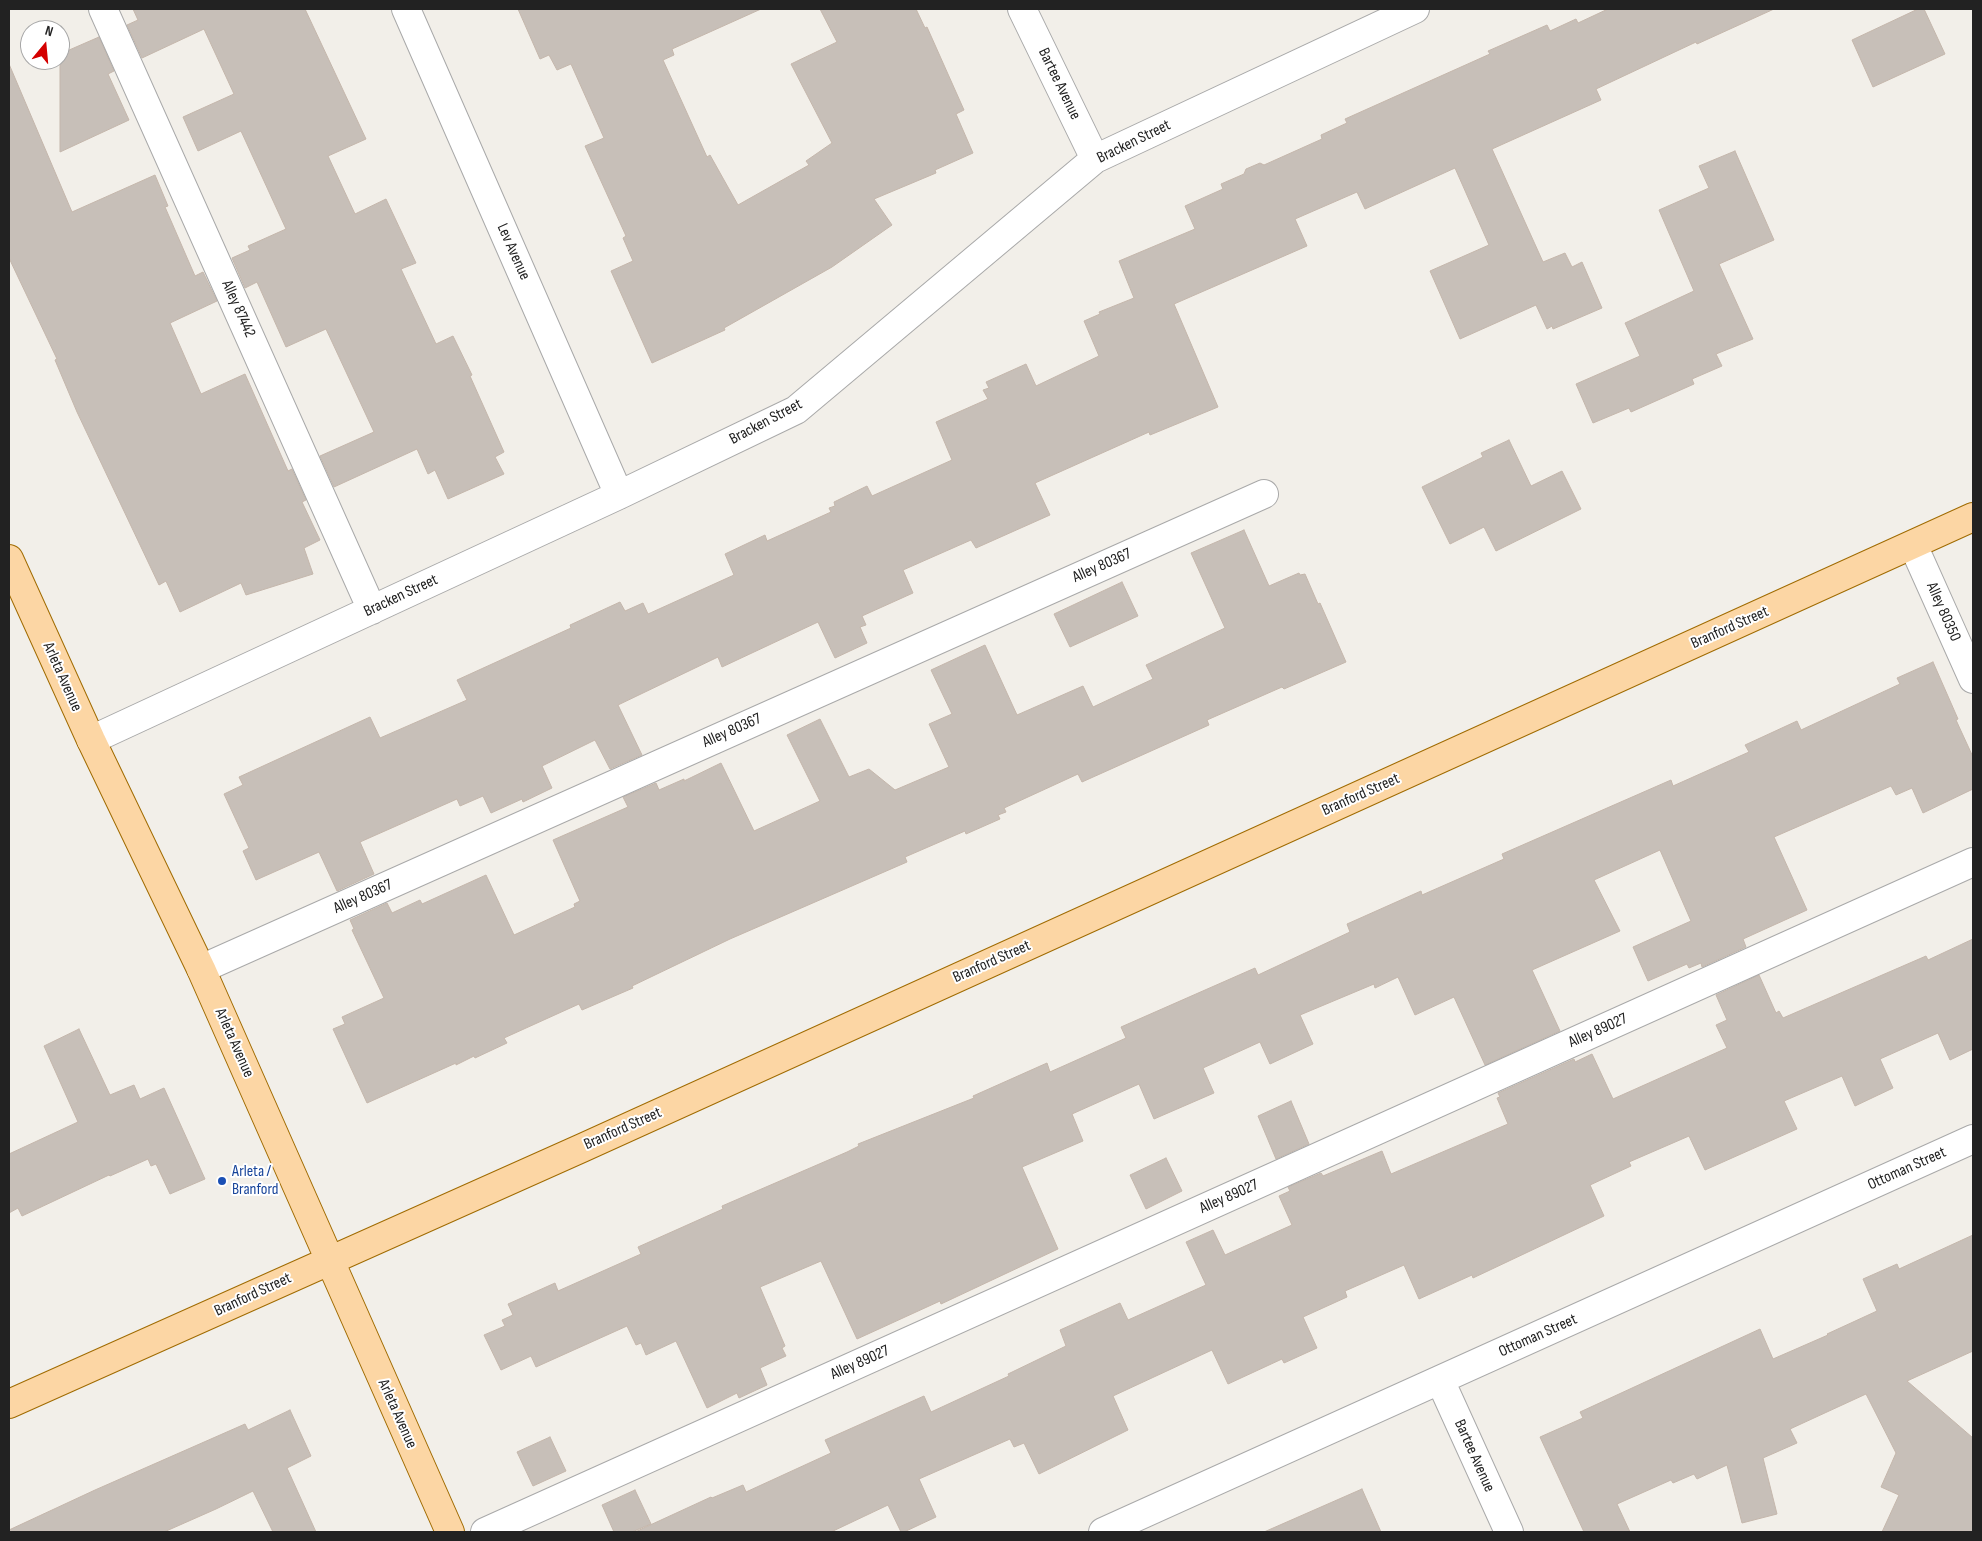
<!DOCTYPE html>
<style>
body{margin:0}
#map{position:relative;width:1982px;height:1541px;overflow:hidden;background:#f2efe9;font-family:"Sofia Sans Condensed",sans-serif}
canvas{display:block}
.frame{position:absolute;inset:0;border:10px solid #222;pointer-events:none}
.north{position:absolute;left:20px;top:20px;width:50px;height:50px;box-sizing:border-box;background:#fff;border:1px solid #a7a7a7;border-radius:50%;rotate:17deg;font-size:14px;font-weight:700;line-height:20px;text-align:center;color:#222}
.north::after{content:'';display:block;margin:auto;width:18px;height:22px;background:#d40000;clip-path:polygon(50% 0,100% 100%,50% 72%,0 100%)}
</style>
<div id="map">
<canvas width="1982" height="1541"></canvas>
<div class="frame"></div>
<div class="north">N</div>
</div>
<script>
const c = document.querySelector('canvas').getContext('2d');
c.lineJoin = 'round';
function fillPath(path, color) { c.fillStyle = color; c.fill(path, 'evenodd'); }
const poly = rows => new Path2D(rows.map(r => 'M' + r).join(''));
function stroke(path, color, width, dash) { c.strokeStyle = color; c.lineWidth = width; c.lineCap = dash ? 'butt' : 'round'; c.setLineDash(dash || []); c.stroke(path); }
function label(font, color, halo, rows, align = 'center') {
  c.font = font + ' "Sofia Sans Condensed",sans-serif'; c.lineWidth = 4; c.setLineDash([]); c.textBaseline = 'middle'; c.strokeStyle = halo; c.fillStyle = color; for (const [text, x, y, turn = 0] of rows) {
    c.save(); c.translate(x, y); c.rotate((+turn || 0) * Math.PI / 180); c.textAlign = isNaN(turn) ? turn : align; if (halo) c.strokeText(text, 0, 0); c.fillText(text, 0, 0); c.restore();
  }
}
const building = poly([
 [133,9,305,9,366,139,328,156,355,214,386,199,416,263,401,269,436,344,453,336,472,375,470,376,504,452,495,457,504,474,448,499,435,470,428,474,417,449,334,487,320,456,374,432,326,329,286,347,257,282,245,288,232,258,250,250,248,246,286,229,241,131,198,151,183,117,234,94,204,29,142,58,127,25,138,20,133,9],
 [518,9,761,9,672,49,674,55,663,60,707,157,710,155,738,205,809,165,806,161,832,143,791,64,837,42,820,9,916,9,925,28,927,27,964,110,956,114,973,153,935,170,936,173,874,199,892,225,832,267,724,328,725,330,652,363,611,271,633,261,623,238,626,236,585,146,604,138,571,64,557,70,549,55,540,59,518,9],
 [1608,9,1774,9,1697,44,1696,42,1596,89,1601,100,1492,149,1543,262,1565,253,1572,267,1582,262,1602,308,1553,329,1552,326,1547,329,1536,305,1460,339,1430,271,1489,245,1455,168,1365,209,1357,192,1295,219,1307,246,1174,304,1218,407,1150,435,1149,432,1035,483,1050,515,976,548,971,540,903,570,913,593,862,616,866,625,860,627,867,643,835,658,818,622,722,667,718,657,618,705,642,755,610,769,595,740,542,766,552,788,523,802,522,799,491,813,483,796,460,806,457,799,360,842,374,874,337,891,319,852,256,880,243,851,249,848,224,794,243,785,239,777,370,717,380,738,467,700,457,680,571,628,570,625,620,602,625,611,643,603,648,614,734,575,725,554,765,535,767,541,831,512,829,508,835,506,834,502,867,486,872,496,952,460,936,422,988,399,983,390,989,388,986,382,1026,364,1036,386,1099,356,1084,321,1100,314,1099,312,1134,298,1119,261,1195,229,1185,206,1223,189,1221,184,1244,174,1246,169,1260,163,1264,165,1322,139,1321,135,1347,123,1345,119,1490,54,1488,51,1547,25,1550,31,1576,19,1578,23,1608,9],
 [1918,9,1924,9,1945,54,1873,87,1852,40,1918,9],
 [99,37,114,71,108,74,129,120,60,152,60,54,99,37],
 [9,64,72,212,155,175,168,206,165,207,195,276,203,272,217,301,170,323,201,394,245,374,288,471,292,469,306,500,302,502,320,540,304,548,313,574,246,595,241,583,180,612,166,581,159,585,77,412,55,360,57,359,9,258,9,64],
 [1735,151,1774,240,1719,264,1753,339,1716,354,1722,366,1692,379,1694,384,1631,412,1629,408,1593,423,1576,384,1640,356,1625,323,1694,291,1659,210,1709,188,1699,166,1735,151],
 [1509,440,1531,486,1562,471,1581,509,1496,551,1484,527,1450,544,1422,487,1483,457,1481,453,1509,440],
 [1244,530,1269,586,1299,573,1300,575,1305,574,1318,604,1320,603,1346,662,1284,689,1282,687,1207,720,1209,725,1082,782,1078,774,1004,808,1006,812,998,815,1000,819,966,834,965,831,905,857,907,862,730,939,632,986,633,988,582,1010,579,1004,504,1038,507,1043,475,1058,474,1056,456,1065,456,1063,367,1103,333,1029,345,1024,342,1017,384,998,352,930,354,929,350,920,387,903,392,913,420,900,422,904,486,875,514,935,575,907,574,904,580,901,553,840,628,807,623,797,656,783,659,790,684,779,684,781,721,763,754,831,820,801,787,735,820,719,849,777,869,769,895,790,949,767,929,724,952,714,931,670,985,645,1017,715,1083,686,1093,707,1153,679,1146,665,1225,628,1191,553,1244,530],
 [1122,582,1138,616,1070,647,1054,614,1122,582],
 [1933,662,1958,719,1956,720,1973,757,1973,789,1923,813,1912,788,1896,795,1891,786,1774,837,1807,910,1743,939,1746,947,1702,967,1701,963,1689,968,1687,964,1648,981,1633,947,1691,921,1660,850,1594,880,1620,931,1532,970,1560,1031,1485,1065,1454,997,1415,1015,1398,977,1375,988,1374,984,1300,1015,1313,1044,1270,1064,1260,1042,1203,1068,1214,1093,1154,1119,1139,1084,1072,1114,1083,1141,1022,1167,1058,1249,941,1304,940,1301,857,1339,821,1261,760,1287,785,1346,782,1348,786,1356,760,1368,767,1385,739,1398,737,1393,707,1408,676,1341,646,1355,641,1343,636,1345,627,1326,536,1367,531,1356,501,1370,484,1335,505,1326,502,1320,513,1315,508,1304,555,1283,558,1291,641,1254,638,1247,723,1209,722,1206,847,1152,859,1146,858,1144,974,1098,973,1096,1047,1063,1050,1072,1126,1038,1121,1027,1255,968,1258,975,1350,932,1347,924,1421,891,1422,895,1504,859,1502,854,1671,780,1673,786,1749,752,1745,745,1797,721,1801,730,1900,684,1897,678,1933,662],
 [1973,939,1973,1049,1950,1060,1938,1033,1880,1059,1893,1088,1855,1106,1842,1076,1784,1101,1797,1129,1705,1170,1689,1136,1629,1162,1631,1166,1590,1185,1604,1216,1473,1278,1472,1275,1419,1299,1404,1265,1345,1291,1347,1297,1303,1317,1317,1348,1284,1363,1282,1359,1228,1384,1212,1350,1113,1396,1128,1430,1039,1474,1024,1443,1014,1447,1010,1439,919,1479,936,1517,904,1532,901,1532,888,1505,831,1532,635,1532,711,1497,712,1498,743,1485,746,1492,831,1453,825,1440,924,1396,931,1412,1009,1376,1008,1374,1066,1346,1060,1330,1120,1303,1128,1320,1206,1285,1186,1242,1213,1230,1225,1255,1292,1225,1279,1196,1290,1191,1288,1187,1321,1173,1323,1176,1382,1151,1391,1174,1508,1124,1497,1098,1500,1097,1498,1093,1574,1059,1575,1062,1592,1054,1613,1099,1727,1048,1716,1025,1727,1020,1716,995,1759,975,1776,1013,1779,1011,1783,1018,1926,956,1928,960,1973,939],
 [79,1029,110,1095,134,1085,140,1099,164,1088,205,1179,170,1194,156,1164,151,1166,148,1159,110,1176,109,1175,22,1216,18,1208,9,1213,9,1154,78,1122,44,1046,79,1029],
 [1291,1101,1309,1144,1276,1159,1258,1116,1291,1101],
 [1166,1158,1182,1191,1146,1209,1130,1175,1166,1158],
 [1973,1235,1973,1351,1907,1381,1973,1438,1973,1532,1882,1532,1899,1495,1881,1487,1896,1453,1866,1394,1790,1429,1797,1443,1763,1458,1777,1514,1742,1523,1727,1465,1697,1479,1694,1474,1673,1483,1671,1480,1617,1504,1630,1532,1584,1532,1540,1437,1583,1418,1580,1412,1760,1329,1773,1359,1828,1335,1827,1334,1877,1311,1863,1279,1897,1264,1899,1269,1973,1235],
 [290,1410,311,1456,287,1468,316,1532,273,1532,253,1491,216,1509,164,1532,9,1532,9,1530,95,1490,245,1424,248,1430,290,1410],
 [550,1437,566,1471,533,1486,517,1452,550,1437],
 [1362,1489,1381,1532,1264,1532,1362,1489],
 [635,1490,651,1524,632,1532,614,1532,602,1505,635,1490]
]);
const minor = poly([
 [103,9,372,610],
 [406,9,619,495],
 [1022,9,1095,159],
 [1913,545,1973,679],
 [91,740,619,495,796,410,1095,159,1415,9],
 [201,969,1264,494],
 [1440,1380,1509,1532],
 [485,1532,1973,862],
 [1103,1532,1973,1139]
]);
const major = poly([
 [9,559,91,740,201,969,450,1532],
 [9,1404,582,1148,1973,517]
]);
const markers = [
 [222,1181,5,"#1a4fb4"]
];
const streetNames = [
 ["Bartee Avenue",1059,84,64],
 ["Bracken Street",1134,142,-26],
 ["Lev Avenue",513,252,66],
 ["Alley 87442",238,309,66],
 ["Bracken Street",766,422,-28],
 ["Alley 80367",1102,566,-24],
 ["Bracken Street",401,596,-25],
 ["Alley 80350",1943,612,66],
 ["Branford Street",1730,628,-24],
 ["Arleta Avenue",62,677,66],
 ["Alley 80367",732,731,-24],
 ["Branford Street",1361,795,-24],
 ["Alley 80367",363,897,-24],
 ["Branford Street",992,962,-24],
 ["Alley 89027",1598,1031,-24],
 ["Arleta Avenue",234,1043,66],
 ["Branford Street",623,1129,-24],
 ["Ottoman Street",1907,1169,-24],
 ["Alley 89027",1229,1197,-24],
 ["Branford Street",253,1295,-25],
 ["Ottoman Street",1538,1336,-24],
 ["Alley 89027",860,1363,-24],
 ["Arleta Avenue",397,1414,66],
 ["Bartee Avenue",1474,1456,66]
];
const transitNames = [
 ["Arleta /",232,1172],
 ["Branford",232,1190]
];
fillPath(building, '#c7bfb8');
stroke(building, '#c4b6ab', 1);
stroke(minor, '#a9a9a9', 30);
stroke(major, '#a06b00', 30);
stroke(minor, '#fff', 28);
stroke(major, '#fcd6a4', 28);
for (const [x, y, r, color] of markers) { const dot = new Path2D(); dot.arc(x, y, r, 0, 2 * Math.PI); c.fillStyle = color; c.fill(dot); stroke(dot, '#fff', 2); }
label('16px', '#222', '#fff', streetNames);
label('16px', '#164399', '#fff', transitNames, 'left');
</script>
